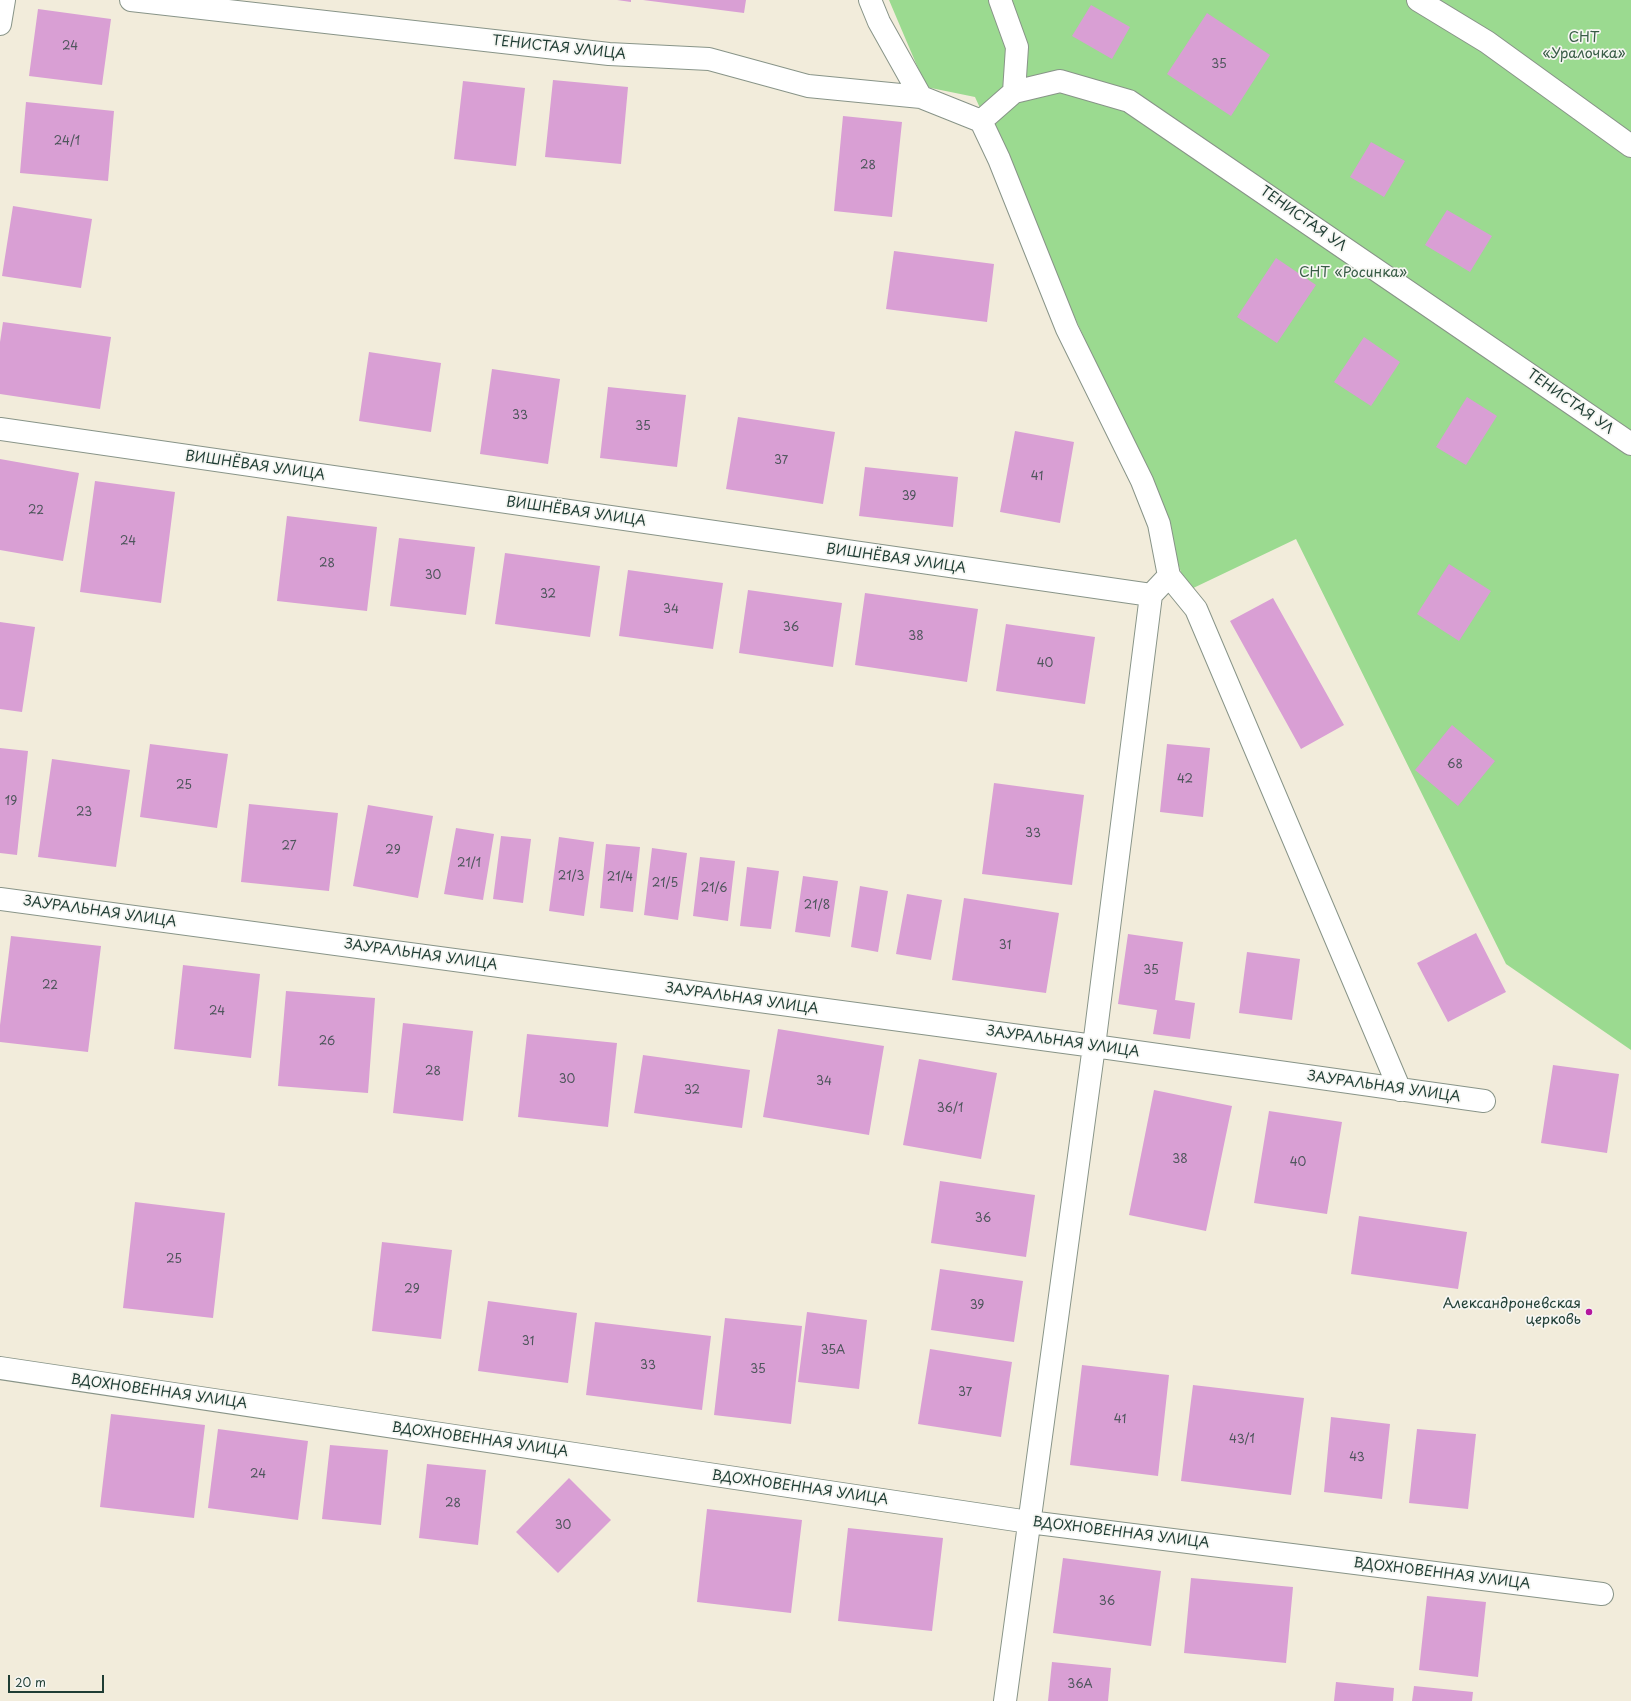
<!DOCTYPE html>
<meta charset="utf-8">
<style>
body{margin:0}
#map{position:relative;width:1631px;height:1701px;overflow:hidden;background:#f2ecdb;font-family:"Playpen Sans",sans-serif}
canvas{display:block}
.scale{position:absolute;left:8px;top:1675px;width:96px;height:18px;box-sizing:border-box;border:2px solid #1f3d34;border-top:0;padding-left:5px;font-size:12px;line-height:14px;white-space:nowrap;color:#1f3d34;-webkit-text-stroke:3px #f6f6f2;paint-order:stroke}
</style>
<div id="map">
<canvas width="1631" height="1701"></canvas>
<div class="scale">20 m</div>
</div>
<script>
const c = document.querySelector('canvas').getContext('2d');
c.lineJoin = 'round';
function fillPath(path, color) { c.fillStyle = color; c.fill(path, 'evenodd'); }
const poly = rows => new Path2D(rows.map(r => 'M' + r).join(''));
function stroke(path, color, width, dash) { c.strokeStyle = color; c.lineWidth = width; c.lineCap = dash ? 'butt' : 'round'; c.setLineDash(dash || []); c.stroke(path); }
function label(font, color, halo, rows, align = 'center') {
  c.font = font + ' "Playpen Sans",sans-serif'; c.lineWidth = 3.5; c.setLineDash([]); c.textBaseline = 'middle'; c.strokeStyle = halo; c.fillStyle = color; for (const [text, x, y, turn = 0] of rows) {
    c.save(); c.translate(x, y); c.rotate((+turn || 0) * Math.PI / 180); c.textAlign = isNaN(turn) ? turn : align; if (halo) c.strokeText(text, 0, 0); c.fillText(text, 0, 0); c.restore();
  }
}
const green = poly([
 [889,0,1631,0,1631,1050,1506,964,1296,539,1187,591,1158,501,975,97,926,87]
]);
const building = poly([
 [617,0,631,0,631,2],
 [643,0,746,0,744,13],
 [1091,5,1130,27,1112,59,1072,36],
 [38,9,111,19,102,85,29,76],
 [1207,13,1270,55,1231,116,1167,74],
 [553,80,628,87,621,164,545,157],
 [463,81,525,88,516,166,454,159],
 [26,102,114,111,108,181,20,173],
 [843,116,902,122,892,217,834,211],
 [1371,142,1405,161,1384,197,1350,177],
 [13,206,92,219,81,288,2,276],
 [1447,210,1492,236,1470,272,1425,245],
 [894,251,994,264,987,322,886,309],
 [1276,258,1316,285,1277,343,1237,317],
 [3,322,111,337,100,409,0,394,0,342],
 [1364,337,1400,362,1371,406,1334,382],
 [369,352,441,363,431,432,359,421],
 [492,369,560,379,548,464,480,454],
 [608,387,686,395,677,467,600,458],
 [1467,397,1497,416,1466,465,1436,447],
 [738,417,835,432,823,504,726,489],
 [1015,431,1074,442,1060,523,1000,512],
 [0,459,79,473,63,561,0,550],
 [865,467,958,477,953,527,859,516],
 [95,481,175,492,161,603,80,592],
 [287,516,377,527,367,611,277,601],
 [399,538,475,547,466,615,390,606],
 [505,553,600,566,590,637,495,624],
 [1449,564,1491,591,1459,641,1417,614],
 [628,570,723,583,713,649,619,636],
 [748,590,842,603,833,667,739,653],
 [865,593,978,609,967,682,855,665],
 [1273,598,1344,725,1301,749,1230,621],
 [0,622,35,627,22,712,0,709],
 [1006,624,1095,637,1085,704,996,691],
 [1452,725,1495,761,1458,806,1415,770],
 [150,744,228,754,217,828,140,817],
 [1167,744,1210,748,1203,817,1160,812],
 [0,748,28,751,17,855,0,853],
 [52,759,130,770,116,867,38,857],
 [994,783,1084,795,1072,885,982,874],
 [249,804,338,813,329,891,241,882],
 [368,805,433,816,418,898,353,886],
 [456,828,494,834,483,900,444,894],
 [501,836,531,839,523,903,493,899],
 [559,837,594,842,584,916,549,911],
 [606,844,640,847,633,912,600,908],
 [652,848,687,853,678,920,644,915],
 [700,857,735,861,728,921,693,916],
 [747,867,779,871,771,929,740,926],
 [803,876,838,881,830,937,795,932],
 [860,886,888,891,878,952,851,947],
 [907,894,942,900,931,960,896,954],
 [964,898,1059,913,1046,993,952,980],
 [1476,933,1506,992,1448,1022,1417,963],
 [1128,934,1183,942,1175,1000,1195,1003,1190,1039,1153,1034,1157,1010,1118,1004],
 [11,936,101,946,88,1052,0,1042,0,1025],
 [1247,952,1300,959,1292,1020,1239,1013],
 [183,965,260,974,251,1058,174,1049],
 [286,991,375,998,368,1093,278,1086],
 [403,1023,473,1031,463,1121,393,1113],
 [778,1029,884,1046,869,1135,763,1117],
 [527,1034,617,1043,608,1127,518,1117],
 [643,1055,750,1070,742,1128,634,1113],
 [919,1059,997,1073,981,1159,903,1145],
 [1553,1065,1619,1074,1607,1153,1541,1143],
 [1154,1090,1232,1106,1206,1231,1129,1215],
 [1269,1111,1342,1122,1327,1214,1254,1203],
 [940,1181,1035,1195,1026,1257,931,1243],
 [135,1202,225,1213,213,1318,123,1308],
 [1359,1216,1467,1232,1458,1289,1351,1274],
 [382,1242,452,1250,441,1339,372,1331],
 [940,1269,1023,1281,1014,1342,931,1330],
 [488,1301,577,1313,568,1383,478,1371],
 [807,1312,867,1320,859,1389,798,1382],
 [725,1318,802,1326,791,1424,714,1415],
 [595,1322,711,1336,702,1410,586,1395],
 [930,1349,1012,1362,1001,1437,918,1424],
 [1082,1365,1169,1375,1158,1476,1070,1465],
 [1193,1385,1304,1398,1291,1495,1181,1481],
 [111,1414,205,1425,194,1518,100,1507],
 [1331,1417,1390,1424,1382,1499,1324,1492],
 [218,1429,308,1441,298,1520,208,1508],
 [1417,1429,1476,1434,1468,1509,1409,1503],
 [330,1445,388,1450,381,1525,322,1519],
 [427,1464,486,1470,478,1545,419,1538],
 [569,1478,611,1520,558,1573,516,1532],
 [707,1509,802,1520,791,1613,697,1602],
 [848,1528,943,1538,932,1631,838,1621],
 [1063,1558,1161,1571,1151,1646,1053,1633],
 [1191,1578,1293,1587,1286,1663,1184,1653],
 [1427,1596,1486,1602,1478,1677,1419,1670],
 [1052,1662,1111,1668,1108,1701,1048,1701],
 [1336,1682,1394,1688,1393,1701,1334,1701],
 [1414,1686,1473,1692,1472,1701,1412,1701]
]);
const minor = poly([
 [131,0,609,54,709,59,808,86,921,97,981,121],
 [870,0,879,22,921,97],
 [1000,0,1017,47,1014,92],
 [1418,0,1487,42,1631,146],
 [0,24,4,0],
 [981,121,999,159,1067,329,1142,481,1159,524,1169,576,1151,595,1094,1046,1005,1701],
 [981,121,1014,92,1060,81,1129,101,1631,444],
 [0,429,1151,595],
 [1169,576,1196,609,1400,1090],
 [0,899,1094,1046,1484,1101],
 [0,1368,1029,1522,1602,1594]
]);
const markers = [
 [1589,1312,4,"#b5179e"]
];
const numberNames = [
 ["24",70,47],
 ["35",1219,65],
 ["24/1",67,142],
 ["28",868,166],
 ["33",520,416],
 ["35",643,427],
 ["37",781,461],
 ["41",1037,477],
 ["39",909,497],
 ["22",36,511],
 ["24",128,542],
 ["28",327,564],
 ["30",433,576],
 ["32",548,595],
 ["34",671,610],
 ["36",791,628],
 ["38",916,637],
 ["40",1045,664],
 ["68",1455,765],
 ["42",1185,780],
 ["25",184,786],
 ["19",11,802],
 ["23",84,813],
 ["33",1033,834],
 ["27",289,847],
 ["29",393,851],
 ["21/1",469,864],
 ["21/3",571,877],
 ["21/4",620,878],
 ["21/5",665,884],
 ["21/6",714,889],
 ["21/8",817,906],
 ["31",1005,946],
 ["35",1151,971],
 ["22",50,986],
 ["24",217,1012],
 ["26",327,1042],
 ["28",433,1072],
 ["30",567,1080],
 ["34",824,1082],
 ["32",692,1091],
 ["36/1",950,1109],
 ["38",1180,1160],
 ["40",1298,1163],
 ["36",983,1219],
 ["25",174,1260],
 ["29",412,1290],
 ["39",977,1306],
 ["31",528,1342],
 ["35А",833,1351],
 ["33",648,1366],
 ["35",758,1370],
 ["37",965,1393],
 ["41",1120,1420],
 ["43/1",1242,1440],
 ["43",1357,1458],
 ["24",258,1475],
 ["28",453,1504],
 ["30",563,1526],
 ["36",1107,1602],
 ["36А",1080,1685]
];
const parkNames = [
 ["СНТ",1584,38],
 ["«Уралочка»",1584,54],
 ["СНТ «Росинка»",1353,273]
];
const streetNames = [
 ["ТЕНИСТАЯ УЛИЦА",559,48,6],
 ["ТЕНИСТАЯ УЛ",1303,219,35],
 ["ТЕНИСТАЯ УЛ",1570,402,35],
 ["ВИШНЁВАЯ УЛИЦА",255,466,8],
 ["ВИШНЁВАЯ УЛИЦА",576,512,8],
 ["ВИШНЁВАЯ УЛИЦА",896,559,8],
 ["ЗАУРАЛЬНАЯ УЛИЦА",100,912,8],
 ["ЗАУРАЛЬНАЯ УЛИЦА",421,955,8],
 ["ЗАУРАЛЬНАЯ УЛИЦА",742,999,8],
 ["ЗАУРАЛЬНАЯ УЛИЦА",1063,1042,8],
 ["ЗАУРАЛЬНАЯ УЛИЦА",1384,1087,8],
 ["ВДОХНОВЕННАЯ УЛИЦА",159,1392,8],
 ["ВДОХНОВЕННАЯ УЛИЦА",480,1440,8],
 ["ВДОХНОВЕННАЯ УЛИЦА",800,1488,8],
 ["ВДОХНОВЕННАЯ УЛИЦА",1121,1533,7],
 ["ВДОХНОВЕННАЯ УЛИЦА",1442,1574,7]
];
const poiNames = [
 ["Александроневская",1581,1304],
 ["церковь",1581,1320]
];
fillPath(green, '#9bda90');
fillPath(building, '#d99fd4');
stroke(minor, '#889488', 24);
stroke(minor, '#fff', 22);
for (const [x, y, r, color] of markers) { const dot = new Path2D(); dot.arc(x, y, r, 0, 2 * Math.PI); c.fillStyle = color; c.fill(dot); stroke(dot, '#f6f6f2', 1.5); }
label('12px', '#4e565c', null, numberNames);
label('14px', '#385c46', '#f6f6f2', parkNames);
label('14px', '#1f3d34', '#f6f6f2', streetNames);
label('14px', '#1f3d34', '#f6f6f2', poiNames, 'right');
</script>
